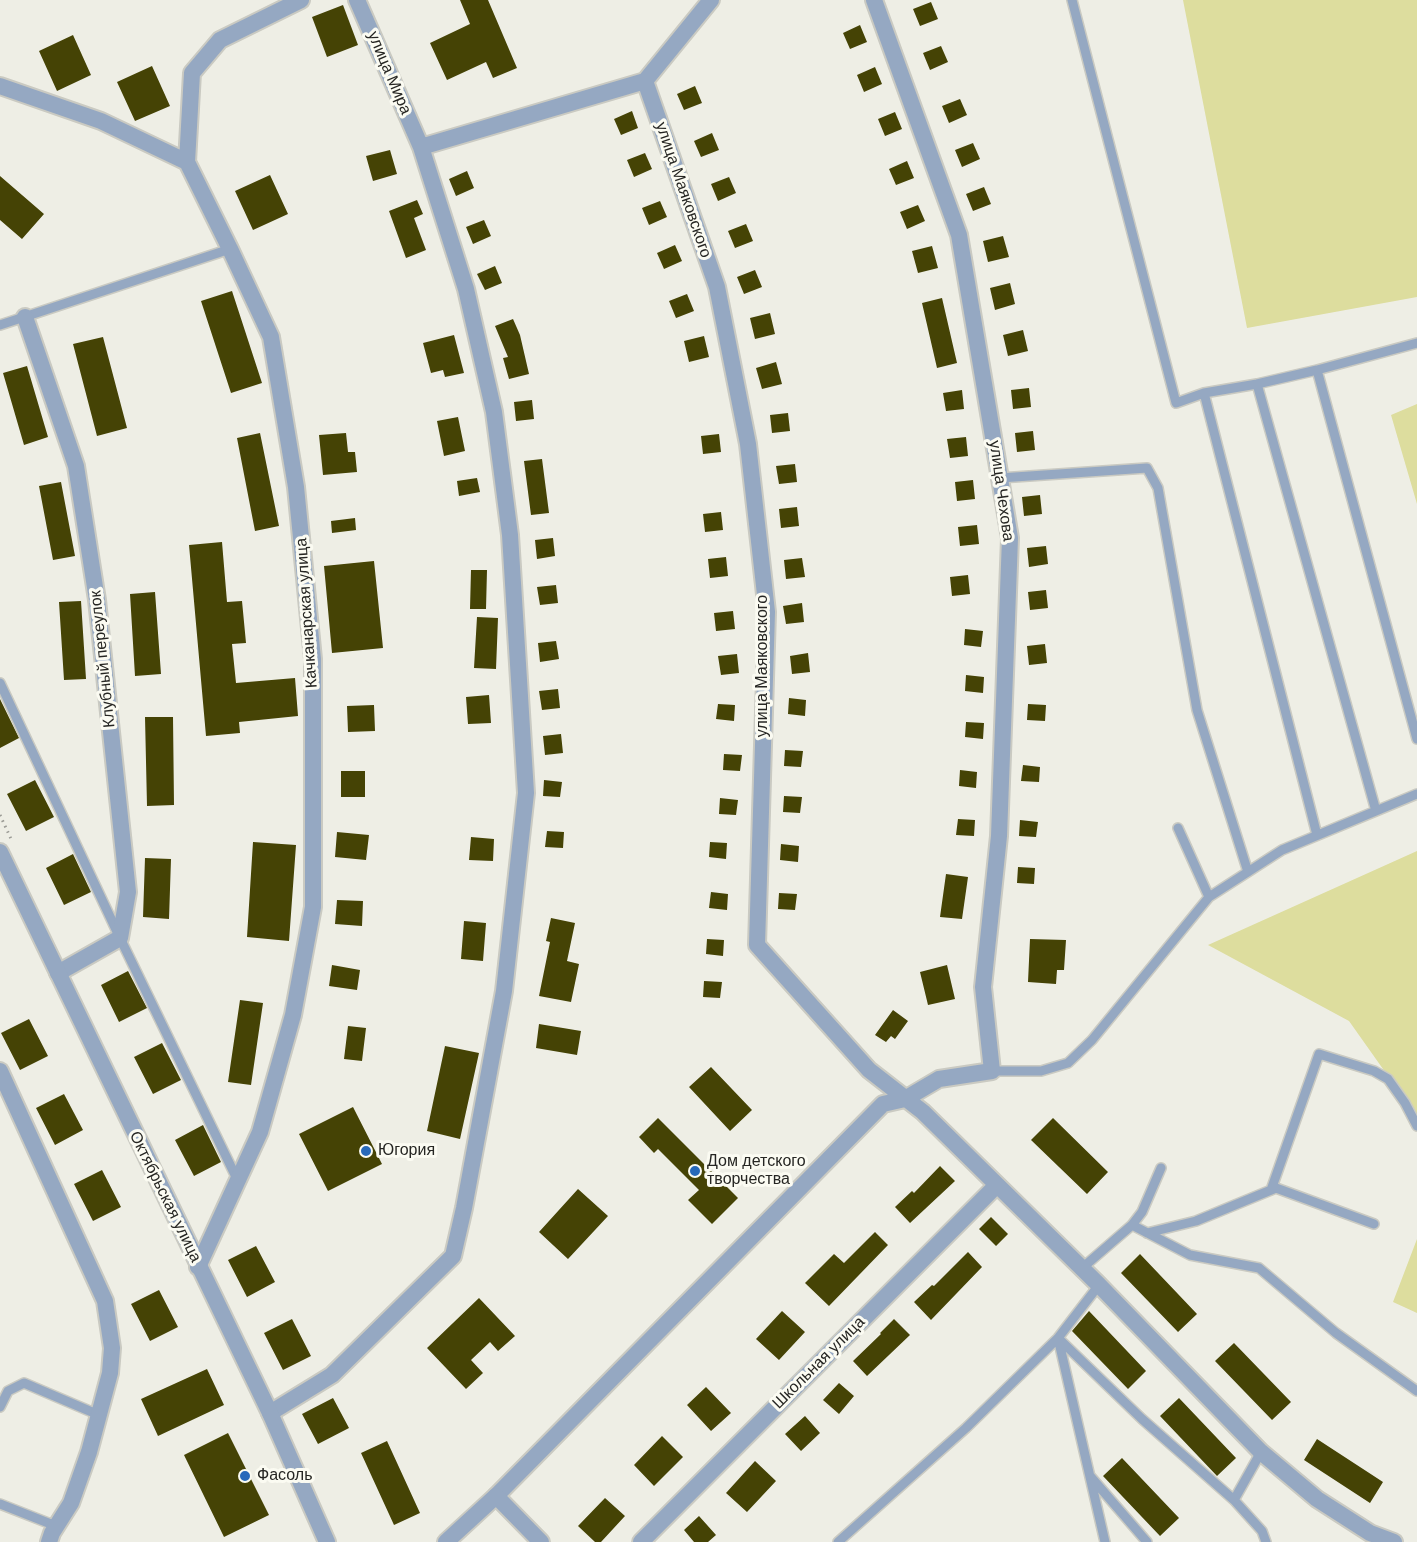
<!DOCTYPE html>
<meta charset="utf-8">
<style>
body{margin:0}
canvas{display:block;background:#eeeee5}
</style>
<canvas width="1417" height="1542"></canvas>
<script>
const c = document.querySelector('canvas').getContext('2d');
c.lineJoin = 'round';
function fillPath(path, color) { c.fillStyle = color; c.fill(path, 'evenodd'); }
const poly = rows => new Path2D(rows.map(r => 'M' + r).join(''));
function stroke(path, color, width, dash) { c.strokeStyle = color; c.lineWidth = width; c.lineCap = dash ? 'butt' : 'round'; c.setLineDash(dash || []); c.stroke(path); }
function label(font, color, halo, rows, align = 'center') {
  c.font = font + ' Arial,sans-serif'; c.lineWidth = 6; c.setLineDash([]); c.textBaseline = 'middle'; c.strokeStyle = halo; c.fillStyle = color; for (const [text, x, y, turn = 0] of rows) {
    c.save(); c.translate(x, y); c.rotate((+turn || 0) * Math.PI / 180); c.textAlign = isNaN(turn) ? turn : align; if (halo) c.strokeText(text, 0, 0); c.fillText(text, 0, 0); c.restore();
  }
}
const green = poly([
 [1183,0,1417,0,1417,297,1247,328],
 [1417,404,1417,504,1391,415],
 [1417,851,1417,1117,1349,1021,1208,945],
 [1417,1239,1417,1313,1393,1302]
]);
const building = poly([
 [460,0,488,0,517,68,493,78,486,62,447,80,430,43,470,24],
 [931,2,938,19,920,26,913,9],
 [343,5,358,45,327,57,312,17],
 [860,25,867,42,850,49,843,33],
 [73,35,91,75,57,91,39,51],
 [941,46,948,62,930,70,923,53],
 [152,66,170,106,135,121,117,82],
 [875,67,882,84,864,92,857,75],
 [695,86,702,103,684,110,677,94],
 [960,99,967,115,949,123,942,106],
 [632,111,638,128,621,135,614,119],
 [895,112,902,129,885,136,878,119],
 [712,133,719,150,701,157,694,141],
 [973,143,980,159,962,167,955,150],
 [390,150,397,174,373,181,366,156],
 [645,153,652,169,634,177,627,160],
 [907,161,914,178,896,185,889,169],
 [467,171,474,188,456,196,449,179],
 [270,175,288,214,253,230,235,191],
 [0,176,44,214,22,239,0,220],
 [729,177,736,193,718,201,711,184],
 [984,187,991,204,973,211,966,194],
 [417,200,423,214,414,218,426,250,406,258,389,211],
 [660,201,667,217,649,225,642,208],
 [918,205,925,221,907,229,900,212],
 [484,220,491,236,473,244,466,227],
 [746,224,753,241,735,248,728,231],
 [1003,236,1009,257,988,262,983,241],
 [675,245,682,261,664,269,657,253],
 [932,246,938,268,918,273,912,251],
 [495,266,502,283,485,290,477,274],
 [755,270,762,287,744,294,737,277],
 [1010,283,1015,304,995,310,990,288],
 [232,291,262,383,231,393,201,301],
 [687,294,694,311,676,318,669,301],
 [942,298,957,363,937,368,922,303],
 [770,313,775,334,755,339,750,318],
 [513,319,520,335,529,374,509,379,503,358,508,357,495,326],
 [1023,330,1028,351,1008,356,1003,335],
 [454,335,464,373,445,377,443,370,431,373,423,343],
 [704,336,709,357,689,362,684,341],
 [103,337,127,428,97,436,73,344],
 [776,362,782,384,762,389,756,368],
 [27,366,48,437,24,445,3,373],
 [1029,388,1031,407,1013,409,1011,390],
 [962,390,964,409,946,411,943,393],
 [532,400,534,419,516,421,514,402],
 [788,413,790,431,772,433,770,415],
 [458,417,465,451,444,456,437,421],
 [1033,431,1035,450,1017,452,1015,433],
 [260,433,279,526,255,531,237,438],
 [346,433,348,452,355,452,357,472,323,475,319,435],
 [719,434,721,452,703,454,701,436],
 [966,437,968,456,950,458,947,439],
 [542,459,549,513,531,515,524,461],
 [795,464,797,482,779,484,776,466],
 [477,478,480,492,459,496,457,481],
 [973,480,975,499,957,501,955,482],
 [61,482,75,556,53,560,39,486],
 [1040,495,1042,514,1024,516,1022,497],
 [797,507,799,526,781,528,779,509],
 [721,512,723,530,705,532,703,514],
 [355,518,356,530,332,533,331,521],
 [977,525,979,544,960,546,958,527],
 [553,538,555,556,537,559,535,540],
 [222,542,227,602,242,601,246,643,232,644,236,683,295,678,298,716,239,722,240,733,206,736,189,545],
 [1046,546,1048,564,1029,567,1027,548],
 [726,557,728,576,710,578,708,559],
 [802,558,805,577,786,579,784,560],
 [374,561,383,648,332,653,324,566],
 [471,570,487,570,486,609,470,609],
 [968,575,970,594,952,596,950,577],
 [556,585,558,603,540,605,537,587],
 [1046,590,1048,608,1030,610,1028,592],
 [155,592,161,674,135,676,130,594],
 [81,601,86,679,64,680,59,602],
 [802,603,804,622,786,624,783,606],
 [733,611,735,629,716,631,714,613],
 [477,617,498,618,496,669,474,668],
 [965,629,983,631,981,647,964,645],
 [556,641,559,659,540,662,538,643],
 [1045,644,1047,663,1029,665,1027,646],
 [808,653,810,672,792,674,790,656],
 [737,654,739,673,721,675,718,656],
 [966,675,984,677,983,693,965,691],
 [558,689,560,708,542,710,539,691],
 [489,695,491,723,468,724,466,697],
 [789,698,806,700,805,716,788,714],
 [0,699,19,738,0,748],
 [718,704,735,705,734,721,716,719],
 [1028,704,1046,705,1045,721,1027,720],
 [374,705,375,731,348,732,347,706],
 [145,717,173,717,174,805,147,806],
 [966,722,984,723,983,739,965,737],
 [561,734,563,753,545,755,543,736],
 [785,750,803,751,801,767,784,766],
 [724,754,742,755,740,771,723,770],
 [1023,765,1040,767,1039,782,1021,781],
 [960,770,977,772,976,788,959,786],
 [341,771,365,771,365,797,341,797],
 [35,780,54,817,26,831,7,794],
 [544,780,562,782,560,797,543,796],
 [784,796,802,797,800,813,783,812],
 [720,798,738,800,736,815,719,814],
 [958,819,975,820,974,836,956,835],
 [1020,820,1038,822,1036,837,1019,836],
 [547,831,564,832,563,848,545,847],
 [337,832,369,835,366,860,335,857],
 [471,837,494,839,493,861,469,860],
 [253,842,296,845,289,941,247,937],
 [710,842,727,843,726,859,709,857],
 [781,844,799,846,798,862,780,860],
 [73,854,91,892,64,905,46,868],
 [145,858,171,859,169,919,143,917],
 [1018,867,1035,868,1034,884,1017,883],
 [946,874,968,877,962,919,940,917],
 [711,892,728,894,727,910,709,908],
 [779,893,797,894,795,910,778,909],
 [337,900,363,901,362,926,335,924],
 [551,918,575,923,567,961,579,964,571,1002,539,996,550,942,546,941],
 [464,921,486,923,483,961,461,959],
 [707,939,724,940,723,956,706,954],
 [1030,939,1066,940,1064,970,1057,970,1056,984,1028,982],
 [332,965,360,970,357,990,329,986],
 [947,965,955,999,928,1005,920,972],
 [128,971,147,1008,119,1022,101,985],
 [704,981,722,982,720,998,703,997],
 [240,1000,263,1003,251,1085,228,1082],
 [893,1010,908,1021,895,1039,891,1036,886,1042,875,1035],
 [29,1019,48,1056,20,1070,1,1033],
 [539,1024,581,1031,577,1055,536,1048],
 [348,1026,366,1028,362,1061,344,1059],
 [162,1043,181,1080,153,1094,134,1057],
 [445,1046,479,1053,460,1139,427,1131],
 [711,1067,752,1110,730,1131,689,1087],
 [64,1094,83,1130,55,1145,36,1108],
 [353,1107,382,1164,328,1191,299,1134],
 [658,1118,738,1198,712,1224,688,1200,699,1190,658,1149,654,1153,639,1137],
 [1053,1118,1108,1172,1087,1194,1031,1140],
 [203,1125,221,1162,194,1176,175,1140],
 [940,1166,955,1181,910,1223,895,1207,912,1191,914,1193],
 [102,1170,121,1207,93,1221,74,1184],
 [578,1189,608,1216,568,1259,539,1232],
 [991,1217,1008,1234,996,1246,979,1229],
 [875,1232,888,1245,829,1306,805,1283,834,1254,844,1263],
 [256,1246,275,1282,247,1297,228,1260],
 [968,1252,982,1267,931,1320,914,1302,932,1285,934,1286],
 [1140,1254,1197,1314,1178,1332,1121,1273],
 [159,1290,178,1327,150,1341,131,1304],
 [479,1298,515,1336,498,1351,490,1342,471,1360,483,1373,466,1389,427,1348],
 [782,1311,805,1332,779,1360,756,1339],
 [1089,1311,1146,1371,1128,1389,1072,1331],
 [292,1319,311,1356,283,1370,264,1333],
 [894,1319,910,1335,867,1376,853,1361,881,1334,880,1333],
 [1234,1343,1291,1402,1272,1420,1215,1361],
 [207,1369,224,1405,158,1436,141,1399],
 [839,1383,854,1396,839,1414,823,1400],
 [706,1387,731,1413,711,1431,687,1405],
 [333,1398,349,1428,318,1444,302,1414],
 [1179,1398,1236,1458,1217,1476,1160,1416],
 [805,1416,820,1433,801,1451,785,1434],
 [228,1433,269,1515,224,1537,184,1455],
 [662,1436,683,1457,654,1486,634,1465],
 [1317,1439,1383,1482,1370,1503,1304,1460],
 [387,1441,420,1513,394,1525,361,1453],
 [1122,1458,1179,1518,1160,1536,1103,1476],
 [755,1461,776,1481,747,1512,726,1493],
 [605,1498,625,1516,601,1542,595,1542,578,1526],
 [699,1516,716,1535,708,1542,694,1542,684,1530]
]);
const path = poly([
 [0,815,12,841]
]);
const service = poly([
 [1072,0,1176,403,1204,393,1257,384,1317,370,1417,343],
 [0,325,230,249],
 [1317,370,1417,739],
 [1257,384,1376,811],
 [1204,393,1317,835],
 [1000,478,1147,468,1158,488,1197,710,1248,872],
 [0,683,120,938,238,1181],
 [1178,828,1209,897],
 [992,1071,1041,1071,1068,1063,1092,1040,1209,897,1282,850,1417,794],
 [1271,1190,1319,1054,1374,1071,1388,1079,1405,1103,1417,1126],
 [1132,1225,1190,1255,1259,1268,1336,1333,1417,1391],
 [1147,1233,1196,1221,1276,1188,1374,1224],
 [1081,1269,1132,1225,1142,1212,1161,1168],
 [1058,1338,1142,1419,1234,1500,1262,1531,1266,1542],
 [1058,1338,1105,1542],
 [0,1407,8,1391,24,1383,99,1415],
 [1090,1476,1147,1542],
 [1234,1500,1261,1452],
 [0,1504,56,1526],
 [838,1542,966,1428,1058,1338,1099,1285]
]);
const minor = poly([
 [645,81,717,287,748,444,767,612,757,945,869,1070,923,1112,1099,1285,1261,1452,1317,1499,1370,1533,1394,1542],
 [0,86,101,121,187,162,230,249,271,337,296,487,313,659,313,907,293,1015,260,1132,198,1267],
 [421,147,645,81,711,0],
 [187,162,192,73,220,40,301,0],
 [25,317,76,466,97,600,128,892,120,938,58,973],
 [0,1071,105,1301,112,1348,110,1373,89,1452,71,1503,52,1533,49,1542],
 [270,1413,332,1375,453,1256,464,1208,504,991,526,793,510,535,494,412,466,289,421,147,357,0],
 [496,1496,883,1104,905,1099,939,1079,992,1071,983,987,999,836,1010,538,959,235,874,0],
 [641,1542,997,1185]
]);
const tertiary = poly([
 [0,852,270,1413,327,1542],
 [446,1542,496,1496,541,1542]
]);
const markers = [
 [366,1151,6,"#2769ba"],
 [695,1171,6,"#2769ba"],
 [245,1476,6,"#2769ba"]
];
const streetNames = [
 ["улица Мира",389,73,67],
 ["улица Маяковского",683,190,71],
 ["улица Чехова",1001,491,82],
 ["Качканарская улица",307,613,-94],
 ["Клубный переулок",103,659,-96],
 ["улица Маяковского",763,666,-90],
 ["Октябрьская улица",165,1197,64],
 ["Школьная улица",819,1363,-45]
];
const poiNames = [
 ["Югория",378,1151],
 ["Дом детского",707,1162],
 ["творчества",707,1180],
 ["Фасоль",257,1476]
];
fillPath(green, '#dddd9e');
fillPath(building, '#454305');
stroke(service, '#cacac2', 12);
stroke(minor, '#cacac2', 20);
stroke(tertiary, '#cacac2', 20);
stroke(path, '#9b9b95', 3, [1.5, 4.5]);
stroke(service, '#95a8c2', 9);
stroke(minor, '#95a8c2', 16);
stroke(tertiary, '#95a8c2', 16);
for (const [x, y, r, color] of markers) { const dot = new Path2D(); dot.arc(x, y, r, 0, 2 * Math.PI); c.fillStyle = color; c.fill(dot); stroke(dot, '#fbfbf2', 2); }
label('16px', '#262623', '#fbfbf2', streetNames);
label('16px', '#262623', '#fbfbf2', poiNames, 'left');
</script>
